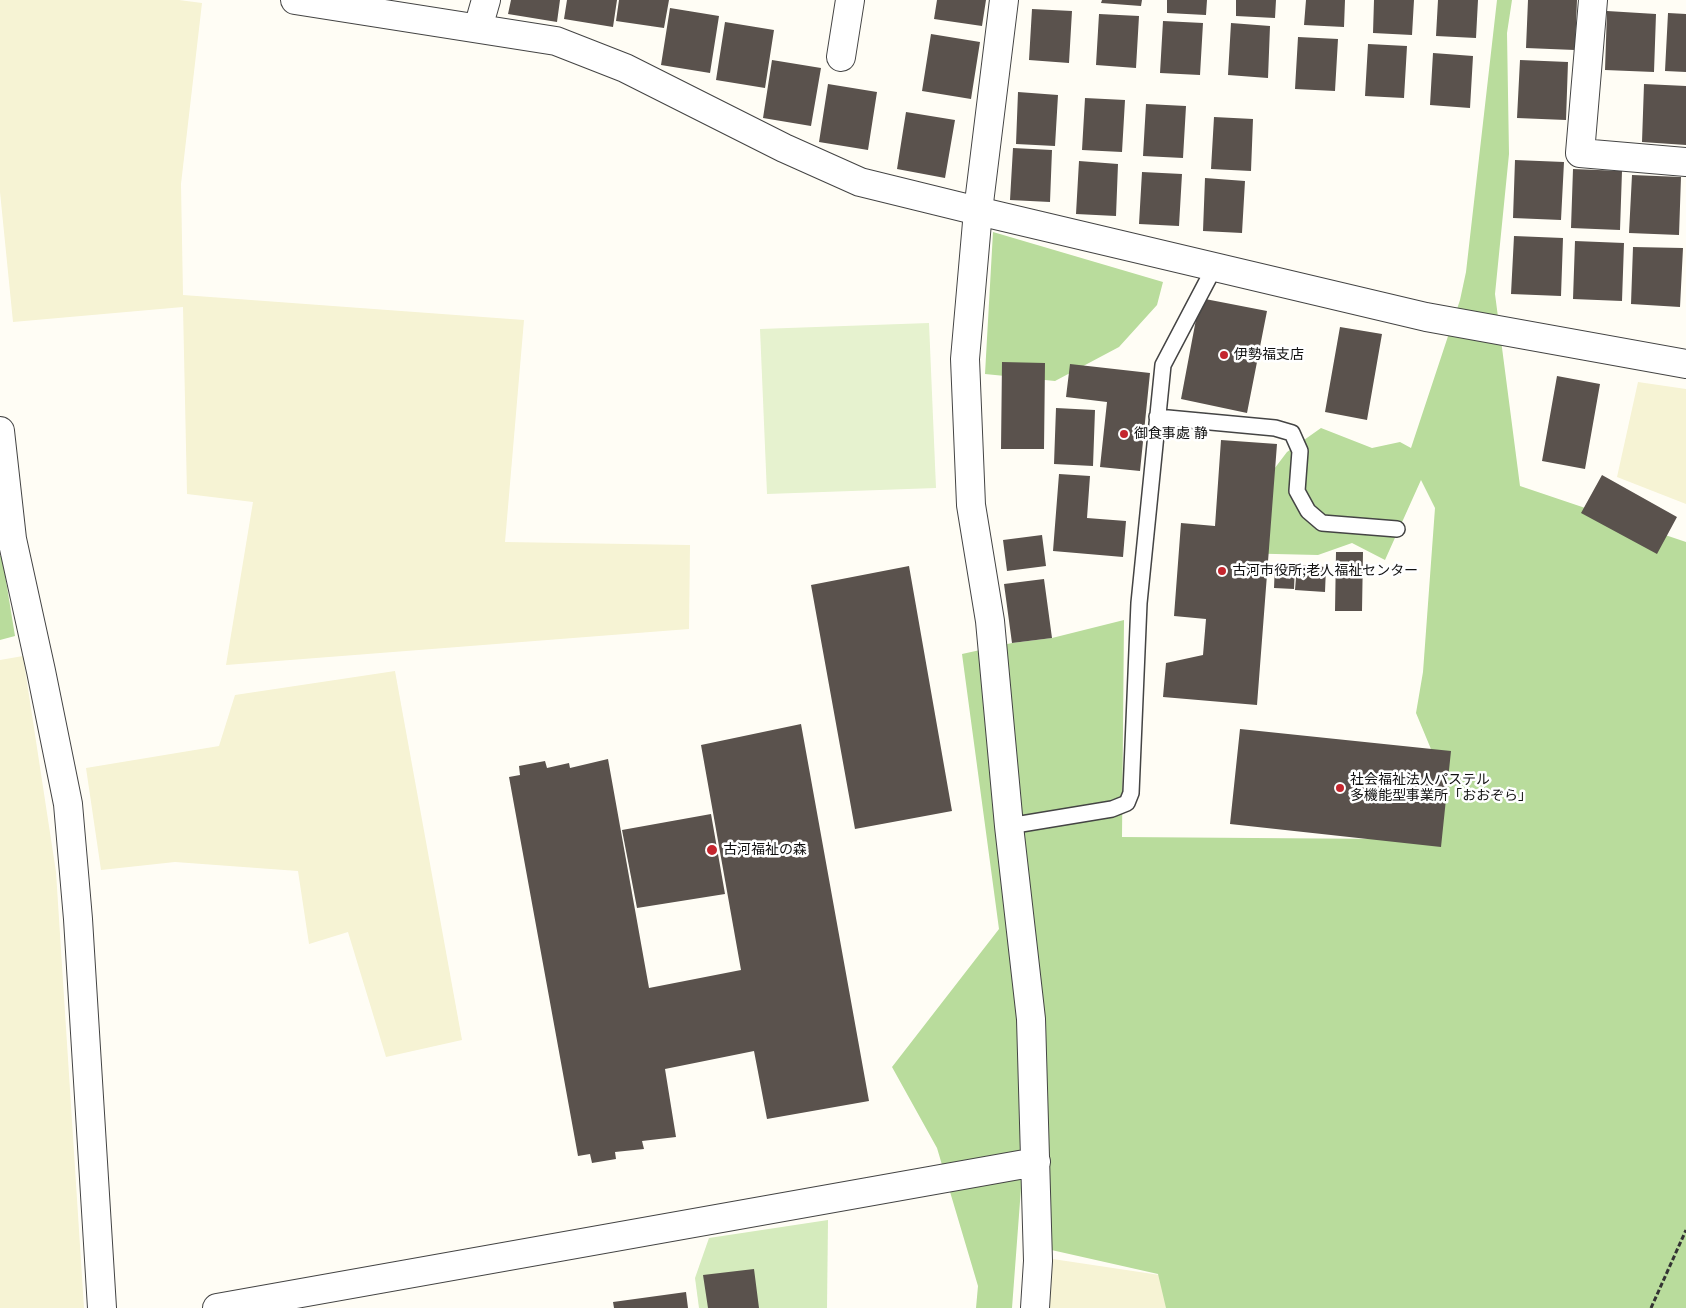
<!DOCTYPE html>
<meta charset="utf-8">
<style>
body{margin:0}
canvas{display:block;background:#fffdf5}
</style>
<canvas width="1686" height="1308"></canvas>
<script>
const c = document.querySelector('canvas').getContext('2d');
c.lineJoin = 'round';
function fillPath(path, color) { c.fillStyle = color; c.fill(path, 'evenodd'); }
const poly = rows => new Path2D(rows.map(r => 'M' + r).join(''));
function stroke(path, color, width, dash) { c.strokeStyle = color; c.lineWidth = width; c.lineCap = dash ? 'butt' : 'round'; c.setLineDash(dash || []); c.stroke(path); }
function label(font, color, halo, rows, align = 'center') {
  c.font = font + ' "Libre Baskerville","Noto Sans JP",serif'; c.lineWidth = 5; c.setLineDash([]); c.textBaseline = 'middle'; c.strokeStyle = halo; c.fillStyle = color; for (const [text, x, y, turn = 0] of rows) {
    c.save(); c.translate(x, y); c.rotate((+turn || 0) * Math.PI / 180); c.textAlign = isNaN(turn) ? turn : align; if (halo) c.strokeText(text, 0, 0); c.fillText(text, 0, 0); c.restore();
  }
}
const farmland = poly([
 [0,0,179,0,202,3,181,184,183,295,524,320,505,542,690,545,689,629,226,665,253,502,187,494,183,307,13,322,0,192],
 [1638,382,1686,389,1686,504,1617,477],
 [23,656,56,872,84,1308,0,1308,0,660],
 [395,671,462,1040,386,1057,348,932,309,944,298,871,175,862,101,870,86,768,219,746,235,695],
 [1046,1258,1173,1277,1179,1308,1045,1308]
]);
const green = poly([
 [828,1220,827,1308,699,1308,695,1278,709,1238]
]);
const forest = poly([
 [1497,0,1512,0,1507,33,1509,154,1495,294,1520,486,1686,542,1686,1308,1166,1308,1158,1274,1047,1249,1022,1175,1012,1308,976,1308,978,1286,937,1148,892,1067,999,929,962,654,1012,643,1052,638,1124,620,1122,837,1387,839,1443,778,1416,713,1423,672,1435,508,1421,480,1385,560,1352,543,1318,555,1233,553,1262,485,1287,452,1321,428,1372,448,1400,442,1411,448,1460,300,1466,272],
 [993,232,1163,282,1157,305,1119,347,1055,381,985,374],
 [0,556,2,556,15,636,0,640]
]);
const pitch = poly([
 [929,323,936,488,767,494,760,329]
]);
const building = poly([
 [511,0,560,0,557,22,508,14],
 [567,0,617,0,613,27,564,19],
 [619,0,669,0,664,28,616,21],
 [937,0,986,0,982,26,934,19],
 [1102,0,1142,0,1141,6,1101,3],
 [1167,0,1207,0,1206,15,1167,13],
 [1236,0,1276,0,1275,18,1236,16],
 [1306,0,1345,0,1344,27,1304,25],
 [1374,0,1414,0,1412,35,1373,33],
 [1438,0,1478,0,1476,38,1436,36],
 [1528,0,1577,0,1575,50,1526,48],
 [670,8,719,16,710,73,661,65],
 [1032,9,1072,11,1069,63,1029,60],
 [1607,11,1656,14,1654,72,1605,70],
 [1668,13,1686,14,1686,72,1665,71],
 [1099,14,1139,16,1136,68,1096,65],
 [1163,21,1203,23,1200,75,1160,73],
 [725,22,774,30,765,88,716,80],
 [1231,23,1270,26,1268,78,1228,75],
 [931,34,980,42,971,99,922,91],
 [1298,37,1338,39,1335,91,1295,89],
 [1368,44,1407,46,1404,98,1365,96],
 [1433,53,1473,56,1470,108,1430,105],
 [772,60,821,68,811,126,763,118],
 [1520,60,1568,62,1566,120,1517,118],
 [828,84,877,92,868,150,819,142],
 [1644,84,1686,86,1686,145,1642,142],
 [1018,92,1058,95,1055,146,1016,144],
 [1085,98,1125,100,1122,152,1082,150],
 [1146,104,1186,106,1183,158,1143,156],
 [906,112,955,120,945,178,897,169],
 [1214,117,1253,119,1251,171,1211,169],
 [1013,148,1052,150,1050,202,1010,200],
 [1515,160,1564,162,1561,220,1513,218],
 [1079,161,1118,164,1116,216,1076,214],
 [1573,169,1622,171,1620,230,1571,228],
 [1142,172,1182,174,1179,226,1139,224],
 [1632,175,1681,177,1679,235,1629,233],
 [1205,178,1245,181,1242,233,1203,231],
 [1514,236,1563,238,1561,296,1511,294],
 [1575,241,1624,243,1622,301,1573,299],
 [1633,247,1683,248,1680,307,1631,304],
 [1200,298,1267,311,1247,413,1181,399],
 [1340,327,1382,334,1367,420,1325,412],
 [1002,362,1045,363,1044,449,1001,449],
 [1070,364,1150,373,1140,471,1100,467,1107,402,1066,397],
 [1557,376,1600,384,1585,469,1542,461],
 [1056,408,1095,410,1093,466,1054,464],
 [1221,440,1277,444,1257,705,1163,697,1166,663,1203,655,1206,619,1174,616,1181,523,1215,526],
 [1059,474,1090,476,1087,518,1126,521,1123,557,1053,551],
 [1602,475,1677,517,1657,554,1581,513],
 [1042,535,1046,566,1007,571,1003,540],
 [1336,552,1363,552,1362,611,1335,611],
 [1275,564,1295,565,1294,589,1274,588],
 [1297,565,1326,567,1325,592,1295,590],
 [909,566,952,811,855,829,811,585],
 [1044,579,1052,638,1012,643,1004,584],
 [801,724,869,1101,767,1119,754,1051,665,1069,676,1137,642,1141,644,1149,615,1152,616,1159,592,1163,590,1154,578,1156,509,777,520,775,519,766,545,761,547,768,569,763,570,768,608,759,649,988,741,970,701,745],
 [1240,729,1451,751,1441,847,1230,824],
 [711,814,725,894,637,908,622,830],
 [754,1269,759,1308,708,1308,703,1275],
 [686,1292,688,1308,614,1308,613,1302]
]);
const path = poly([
 [1651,1308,1686,1230]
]);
const service = poly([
 [1157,417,1275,428,1292,433,1300,451,1297,491,1308,511,1322,523,1397,529],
 [1009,826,1112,809,1127,803,1131,793,1139,603,1163,365,1214,268]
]);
const minor = poly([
 [1593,0,1580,153,1686,162],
 [478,28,486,0],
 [841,57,850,0],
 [217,1308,1036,1162],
 [1035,1308,1038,1261,1031,1019,1009,826,990,621,971,505,965,359,978,211,1426,317,1686,364]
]);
const tertiary = poly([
 [295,0,556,41,625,68,784,148,860,182,978,211,1004,0],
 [0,431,12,539,41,671,68,804,78,919,102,1308]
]);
const markers = [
 [1224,355,5,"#c4262e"],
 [1124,434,5,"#c4262e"],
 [1222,571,5,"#c4262e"],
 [1340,788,5,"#c4262e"],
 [712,850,6,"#c4262e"]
];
const poiNames = [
 ["伊勢福支店",1234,355],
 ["御食事處 静",1134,434],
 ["古河市役所;老人福祉センター",1232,571],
 ["社会福祉法人パステル",1350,780],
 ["多機能型事業所「おおぞら」",1350,796],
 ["古河福祉の森",723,850]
];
fillPath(farmland, '#f6f3d4');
fillPath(green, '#d5ebbd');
fillPath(forest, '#b9dc9c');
fillPath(pitch, '#e6f2cf');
fillPath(building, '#5a524d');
stroke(service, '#444', 18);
stroke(minor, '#444', 30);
stroke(tertiary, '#444', 30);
stroke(path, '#333', 3, [5, 2.5]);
stroke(service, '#fff', 15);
stroke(minor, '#fff', 28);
stroke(tertiary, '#fff', 28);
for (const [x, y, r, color] of markers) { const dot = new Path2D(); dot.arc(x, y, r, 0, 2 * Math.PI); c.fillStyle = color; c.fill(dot); stroke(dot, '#fff', 2); }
label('14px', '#111', '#fff', poiNames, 'left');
</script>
